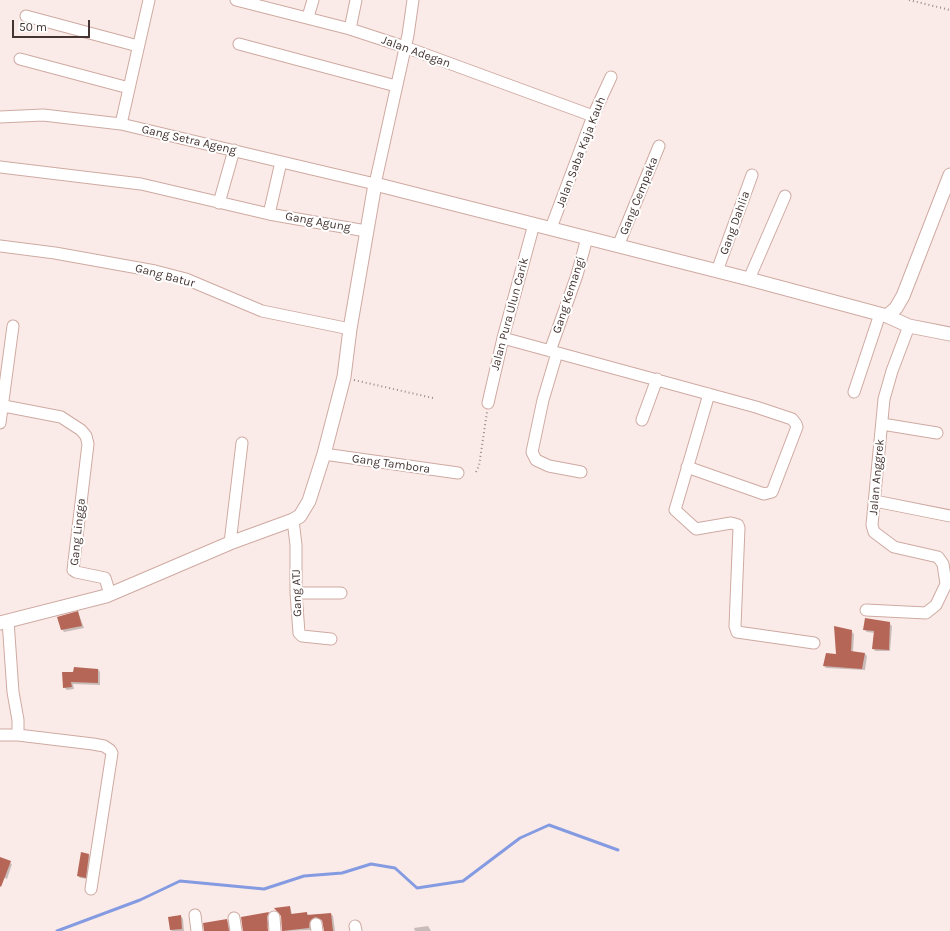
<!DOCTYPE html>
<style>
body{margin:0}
#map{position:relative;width:950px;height:931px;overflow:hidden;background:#fbebe8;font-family:Karla,sans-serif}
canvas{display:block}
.scale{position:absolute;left:12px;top:20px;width:78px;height:18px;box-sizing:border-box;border:2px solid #433431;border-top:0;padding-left:5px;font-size:12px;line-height:14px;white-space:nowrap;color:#433431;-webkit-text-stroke:3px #fff;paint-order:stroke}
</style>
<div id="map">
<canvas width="950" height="931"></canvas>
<div class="scale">50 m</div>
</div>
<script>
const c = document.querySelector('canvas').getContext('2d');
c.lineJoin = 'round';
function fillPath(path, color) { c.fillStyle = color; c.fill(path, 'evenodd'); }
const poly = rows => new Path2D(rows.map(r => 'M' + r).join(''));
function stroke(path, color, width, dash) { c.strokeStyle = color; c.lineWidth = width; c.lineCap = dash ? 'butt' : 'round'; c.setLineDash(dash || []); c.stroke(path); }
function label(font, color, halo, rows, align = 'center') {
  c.font = font + ' Karla,sans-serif'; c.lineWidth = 4; c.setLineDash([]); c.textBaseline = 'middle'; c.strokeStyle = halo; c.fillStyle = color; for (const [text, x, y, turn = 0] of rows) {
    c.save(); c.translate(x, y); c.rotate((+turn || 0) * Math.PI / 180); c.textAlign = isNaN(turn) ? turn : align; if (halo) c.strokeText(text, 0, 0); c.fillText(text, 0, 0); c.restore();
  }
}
const shadow = poly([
 [78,612,84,628,64,632,62,629],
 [889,623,892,626,890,651,875,651,873,648,875,633,867,632,864,629],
 [851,631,854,634,853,652,865,654,867,656,865,670,826,668,824,666,827,654,837,655],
 [98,669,100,672,100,685,73,684,74,689,67,690,64,687,63,673],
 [89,855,91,857,88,879,80,878,78,876],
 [0,858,12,864,7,879,0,876],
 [290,907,292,914,307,913,309,915,331,914,333,916,335,931,325,931,323,921,317,919,311,930,283,931,282,916],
 [269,913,271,916,269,925,257,927,257,931,243,931,242,918],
 [181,916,183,919,184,931,172,931,171,930],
 [227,920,231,931,204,931,204,924],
 [428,926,431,931,415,931,414,928]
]);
const stream = poly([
 [57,931,140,900,180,881,264,889,304,876,342,873,371,864,395,868,417,888,463,881,520,838,549,825,618,850]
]);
const building = poly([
 [78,611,82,626,61,630,57,617],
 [865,618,890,622,889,650,872,649,874,631,863,630],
 [834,626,852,630,851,651,865,653,862,669,823,666,826,653,836,654],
 [74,667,98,669,98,683,71,682,72,687,63,688,62,672,73,672],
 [81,852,89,854,86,878,77,876],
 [0,857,11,861,1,887,0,886],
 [290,906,291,914,307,912,307,915,331,913,333,931,324,931,322,920,315,917,310,921,309,928,282,931,281,916,274,908],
 [269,912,267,917,268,931,243,931,241,917],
 [181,915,182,929,170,930,168,917],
 [227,919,229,931,204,931,203,923]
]);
const path = poly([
 [909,0,950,10],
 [354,380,433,398],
 [476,472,479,466,487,412]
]);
const minor = poly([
 [236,0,350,29,405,47,593,116],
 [26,16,138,46],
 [308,17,313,0],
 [350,29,356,0],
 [239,44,396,86],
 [20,59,129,88],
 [0,117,43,115,121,124,375,184,408,35,413,0],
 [121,124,149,0],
 [0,167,141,184,269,214,366,231],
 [219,203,234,150],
 [269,214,281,162],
 [551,228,593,116,611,77],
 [0,246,55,253,155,271,186,279,262,311,350,329],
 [618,246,659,146],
 [717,271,752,175],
 [749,279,785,196],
 [503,338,756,407,792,419,796,424,797,427,772,492,764,494,687,467],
 [550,351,577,275,587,238],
 [557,353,543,400,532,452,536,460,549,466,581,472],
 [854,392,880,314],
 [709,394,675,510,696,529,731,523,738,525,739,528,735,626,737,632,814,643],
 [488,403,503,338,534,224],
 [4,406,61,417,81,430,86,436,88,444,73,570,76,572,105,578,110,594],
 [642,420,657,379],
 [0,423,13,326],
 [882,424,937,433],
 [324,454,458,473],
 [875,501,950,516],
 [293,520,296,545,296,593,299,633,302,636,331,639],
 [230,543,242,443],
 [296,593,341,593],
 [866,610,926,613,936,605,946,584,943,564,938,557,894,547,874,532,872,525,884,399,892,371,909,326],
 [8,621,13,692,18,720,18,735],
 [0,735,18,735,93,744,104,746,110,750,112,753,91,889],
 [195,915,197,931],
 [274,917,275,931],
 [234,918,236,931],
 [316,924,317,931],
 [355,926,356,931]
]);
const tertiary = poly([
 [887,316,896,308,903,296,950,175],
 [0,623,106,596,230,543,293,520,300,516,309,501,324,454,344,377,350,329,375,184,749,279,887,316,909,326,950,334]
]);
const streetNames = [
 ["Jalan Adegan",416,52,20],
 ["Gang Setra Ageng",189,140,13],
 ["Jalan Saba Kaja Kauh",581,152,-69],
 ["Gang Cempaka",639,196,-68],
 ["Gang Agung",318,222,10],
 ["Gang Dahlia",735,223,-70],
 ["Gang Batur",165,276,15],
 ["Gang Kemangi",569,295,-72],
 ["Jalan Pura Ulun Carik",510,314,-75],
 ["Gang Tambora",391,464,8],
 ["Jalan Anggrek",877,477,-85],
 ["Gang Lingga",78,532,-84],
 ["Gang ATJ",297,593,-92]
];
fillPath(shadow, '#0003');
stroke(stream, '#849be2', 3);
fillPath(building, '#b66657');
stroke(minor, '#ceaaa2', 13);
stroke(tertiary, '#ceaaa2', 15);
stroke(path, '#9a8a87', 2, [1, 3]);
stroke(minor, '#fff', 11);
stroke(tertiary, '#fff', 13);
label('12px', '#433431', '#fff', streetNames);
</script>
